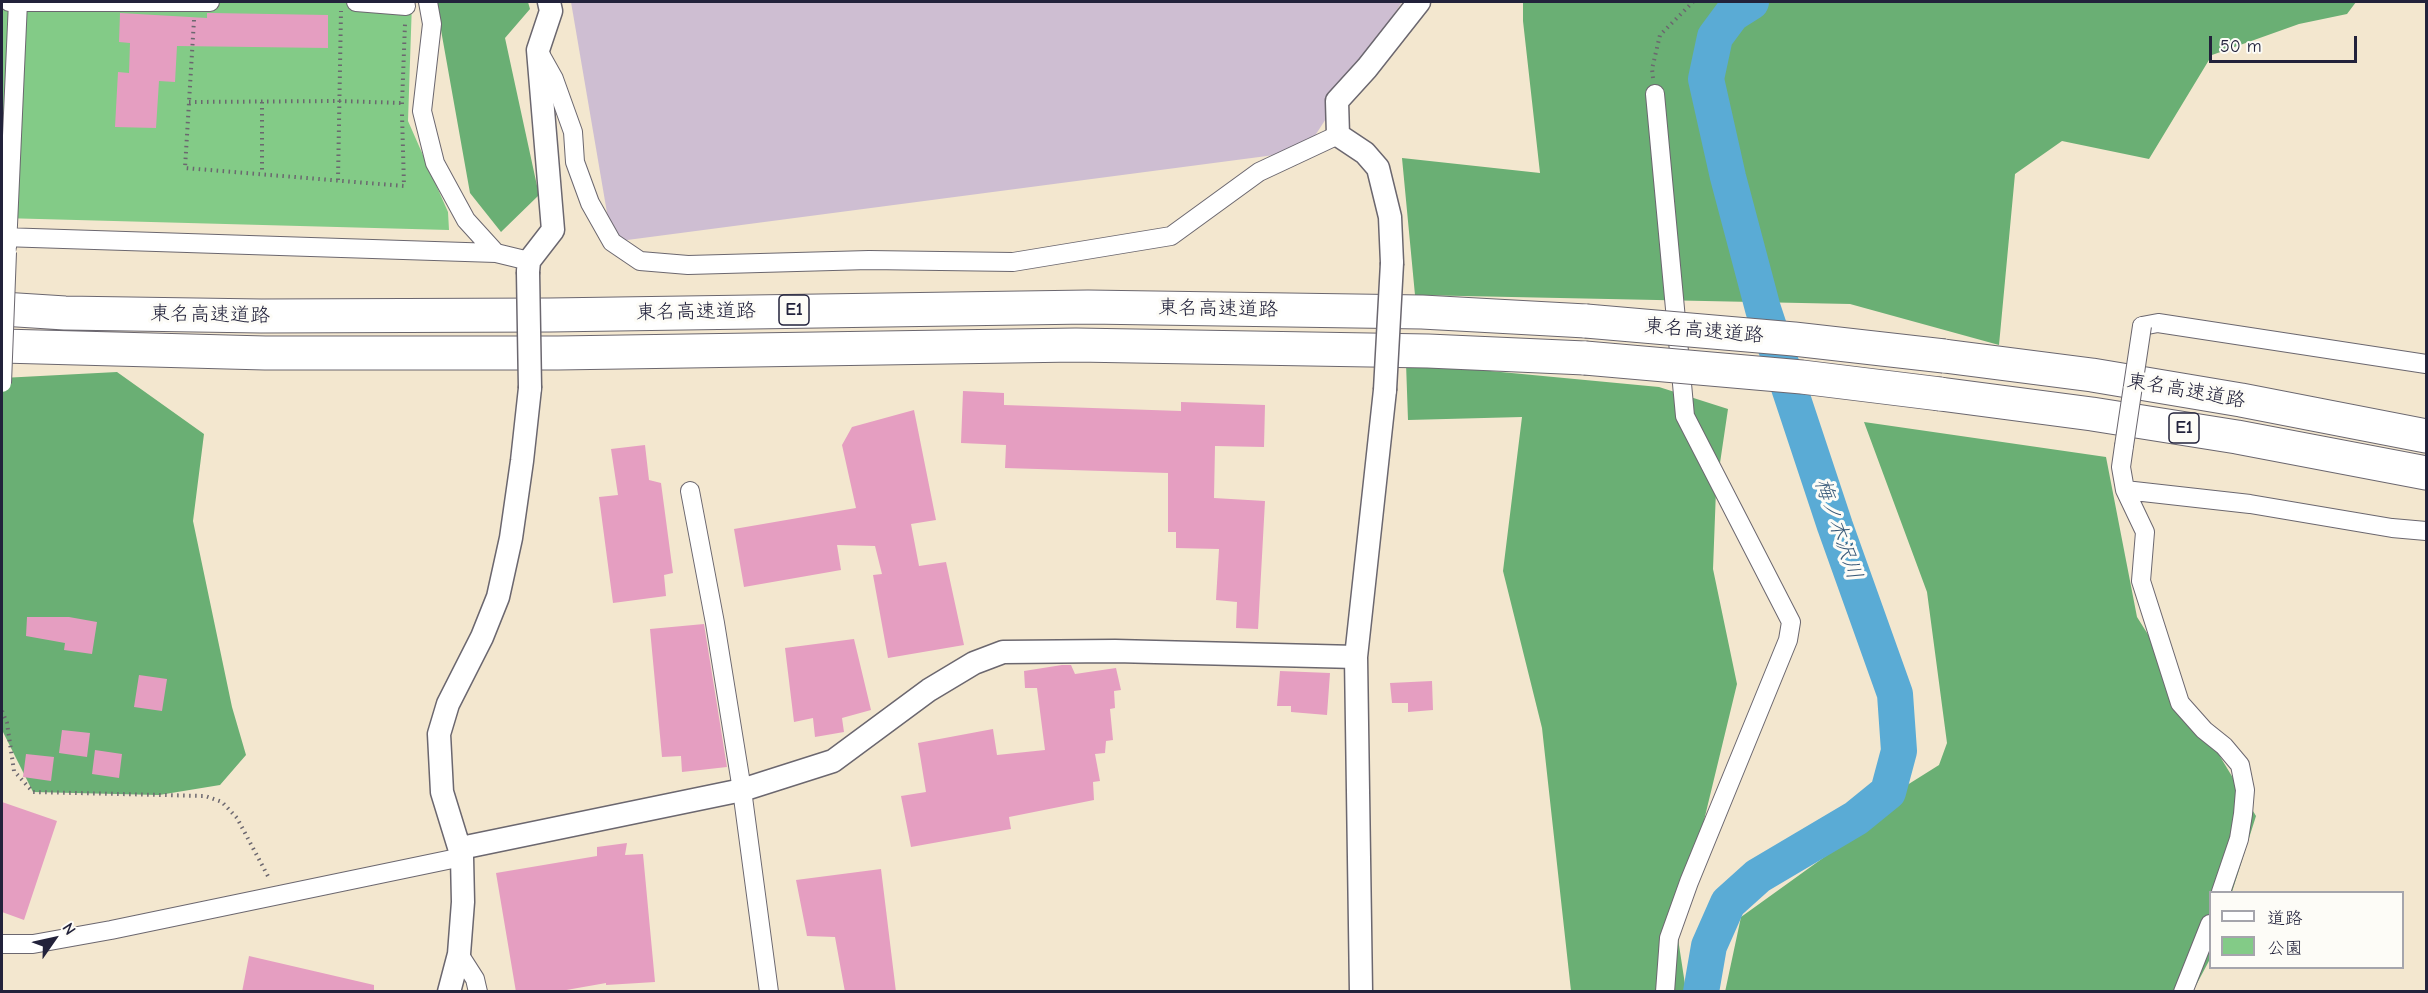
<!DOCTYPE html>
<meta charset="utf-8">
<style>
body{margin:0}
#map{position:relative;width:2428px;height:993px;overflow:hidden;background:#f3e7cf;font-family:"Comic Neue","Klee One",sans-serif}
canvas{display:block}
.frame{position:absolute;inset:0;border:3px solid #22223b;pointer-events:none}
.legend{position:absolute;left:2209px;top:891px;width:195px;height:78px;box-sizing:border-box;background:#fdfcf7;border:2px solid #a5a5ac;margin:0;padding:8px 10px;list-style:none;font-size:18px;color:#22223b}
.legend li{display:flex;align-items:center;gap:12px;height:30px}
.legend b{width:30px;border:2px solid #a5a5ac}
.north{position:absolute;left:24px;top:909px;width:60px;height:60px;-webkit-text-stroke:4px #fdfcf7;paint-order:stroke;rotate:56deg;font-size:16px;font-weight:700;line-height:24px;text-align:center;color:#22223b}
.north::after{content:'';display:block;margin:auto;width:21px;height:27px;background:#22223b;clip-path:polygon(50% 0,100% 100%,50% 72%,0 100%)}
.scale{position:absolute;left:2209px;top:36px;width:148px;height:27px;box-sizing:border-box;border:3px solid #22223b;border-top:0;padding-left:8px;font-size:18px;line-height:21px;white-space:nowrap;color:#22223b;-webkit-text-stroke:4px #fdfcf7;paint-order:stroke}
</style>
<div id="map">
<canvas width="2428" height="993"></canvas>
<div class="frame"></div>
<ul class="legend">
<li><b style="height:8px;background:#fff"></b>道路</li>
<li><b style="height:16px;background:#83cb87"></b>公園</li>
</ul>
<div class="north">N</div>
<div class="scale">50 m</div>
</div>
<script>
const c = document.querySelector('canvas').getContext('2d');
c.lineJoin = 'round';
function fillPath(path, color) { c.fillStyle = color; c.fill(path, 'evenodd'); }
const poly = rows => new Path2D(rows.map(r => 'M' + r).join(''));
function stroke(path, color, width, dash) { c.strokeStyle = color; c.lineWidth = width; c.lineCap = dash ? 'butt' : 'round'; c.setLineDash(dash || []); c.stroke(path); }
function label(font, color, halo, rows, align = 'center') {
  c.font = font + ' "Comic Neue","Klee One",sans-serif'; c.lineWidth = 6; c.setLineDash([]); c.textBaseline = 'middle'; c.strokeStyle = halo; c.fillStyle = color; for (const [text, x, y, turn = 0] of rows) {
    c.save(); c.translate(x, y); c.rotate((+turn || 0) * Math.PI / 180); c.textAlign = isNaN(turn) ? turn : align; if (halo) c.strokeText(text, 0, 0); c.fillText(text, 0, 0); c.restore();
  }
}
const industrial = poly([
 [571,2,1402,2,1305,151,612,242]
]);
const green = poly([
 [2,2,412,2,408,121,448,212,449,230,2,218]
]);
const forest = poly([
 [436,2,528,2,530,9,505,38,539,195,501,232,470,193],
 [1523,2,2356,2,2347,14,2299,24,2212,55,2149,159,2062,141,2015,174,1999,345,1850,304,1415,295,1402,158,1540,173,1523,21],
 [1406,363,1659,387,1728,409,1716,490,1713,569,1737,684,1677,932,1686,991,1571,991,1542,728,1503,571,1522,417,1408,420],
 [117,372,204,434,193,521,232,707,246,755,220,785,159,795,33,792,2,730,2,378],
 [1864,422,2106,457,2137,617,2169,668,2204,730,2256,816,2232,892,2210,892,2210,959,2193,991,1725,992,1741,917,1855,835,1896,792,1939,765,1947,743,1927,592]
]);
const river = poly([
 [1701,992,1709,946,1728,903,1758,876,1856,818,1888,792,1899,751,1895,694,1835,526,1763,309,1728,177,1706,79,1715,37,1732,14,1751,2]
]);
const building = poly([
 [120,13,207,18,207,13,212,13,328,15,328,48,177,46,175,82,159,81,156,128,115,127,118,72,129,73,130,43,119,42],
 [963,391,1004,393,1004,405,1181,411,1181,402,1265,405,1264,447,1215,446,1214,498,1265,501,1258,629,1236,628,1237,602,1216,600,1219,549,1176,548,1176,532,1168,532,1168,473,1005,468,1006,445,961,443],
 [914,410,936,520,911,524,919,566,946,562,964,645,888,658,873,575,882,574,875,546,837,545,841,570,744,587,734,529,856,508,842,445,852,427],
 [645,445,649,480,661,483,673,573,664,575,666,596,613,603,599,497,618,495,611,449],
 [27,617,69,617,97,622,92,654,64,650,65,643,26,636],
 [704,624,727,767,682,772,681,756,662,757,650,629],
 [854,639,871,710,842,718,844,732,815,737,813,718,794,722,785,648],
 [1062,665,1071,665,1075,674,1116,668,1121,690,1114,691,1115,708,1110,709,1113,740,1106,741,1105,753,1095,754,1100,781,1093,782,1094,800,1009,817,1011,829,911,847,901,796,926,792,918,743,993,729,997,755,1045,750,1037,688,1025,688,1024,671],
 [1280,671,1330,673,1327,715,1291,712,1291,706,1277,706],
 [139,675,167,679,162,711,134,707],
 [1432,681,1433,710,1408,712,1408,703,1392,703,1390,683],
 [62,730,90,733,87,757,59,753],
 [95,750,122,754,119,778,92,774],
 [26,754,54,757,51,781,23,777],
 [2,802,57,821,24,920,2,912],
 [627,843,625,855,643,854,655,982,606,985,606,983,555,992,516,992,496,873,597,856,597,847],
 [881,869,896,992,845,992,835,937,807,936,796,880],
 [249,956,374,985,374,992,242,992]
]);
const path = poly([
 [194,20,185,168,404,186,402,114],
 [1653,78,1652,69,1660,35,1693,2],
 [189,102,340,101,402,103],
 [262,102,262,174],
 [402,104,405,24],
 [338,180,341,11],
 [2,711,7,723,14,771,33,792,205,796,222,802,237,818,270,880]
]);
const minor = poly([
 [9,2,210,2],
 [356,2,406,6],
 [428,2,432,24,422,111,435,163,466,220,496,253],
 [540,54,554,79,573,132,575,162,590,203,612,242,640,261,688,265,869,260,1013,262,1171,236,1259,172,1338,135],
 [1655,94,1685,416,1791,622,1788,640,1689,882,1669,938,1665,992],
 [2,237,496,253,529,261],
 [7,247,18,2],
 [2142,326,2158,323,2426,364],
 [2124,446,2121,467,2125,490,2145,532,2141,581,2180,703,2204,730,2224,746,2240,765,2245,790,2243,814,2239,839,2221,892],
 [2125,490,2250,504,2392,528,2426,531],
 [690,491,715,623,742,790,769,992],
 [2,944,33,944,111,930,462,857],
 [459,954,475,979,478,992],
 [2183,992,2210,924]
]);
const tertiary = poly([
 [1392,263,1390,217,1378,168,1365,153,1338,135,1337,101,1367,68,1419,2],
 [528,272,529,261,553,230,538,50,551,11,549,2],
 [461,848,742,790,833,761,929,690,974,663,1003,652,1115,651,1356,657],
 [449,992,459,954,463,902,462,857,442,792,439,734,448,704,482,637,498,597,511,538,522,461,530,388],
 [1361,992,1356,657,1385,390]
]);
const motorway = poly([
 [2,309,65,313,261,316,550,315,1088,307,1422,312,1586,321],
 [2,346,265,353,558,353,1076,345,1428,351,1585,358],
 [1944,356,2092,375,2241,400,2426,436],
 [1940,394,2092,414,2237,437,2426,473]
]);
const minorBridge = poly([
 [2,383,7,252],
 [2124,446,2142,326]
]);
const tertiaryBridge = poly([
 [528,272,530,388],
 [1385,390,1392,263]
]);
const motorwayBridge = poly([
 [1586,321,1794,339,1944,356],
 [1585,358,1802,377,1940,394]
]);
const shields = [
 [794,310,30],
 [2184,428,30]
];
const shieldNames = [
 ["E1",794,310],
 ["E1",2184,428]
];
const streetNames = [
 ["東名高速道路",1218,309,1],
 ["東名高速道路",696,312,-1],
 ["東名高速道路",210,315,1],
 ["東名高速道路",1704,331,5],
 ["東名高速道路",2186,391,10]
];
const waterNames = [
 ["梅ノ木沢川",1838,529,71]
];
fillPath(industrial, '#cebed2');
fillPath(green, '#83cb87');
fillPath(forest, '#6aaf74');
stroke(river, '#5aabd5', 36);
fillPath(building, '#e59ec1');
stroke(minor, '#6b676f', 20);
stroke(tertiary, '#6b676f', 25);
stroke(motorway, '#6b676f', 35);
stroke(path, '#6b676f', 4, [1.5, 4.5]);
stroke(minor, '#fff', 18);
stroke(tertiary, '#fff', 22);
stroke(motorway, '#fff', 33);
stroke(minorBridge, '#6b676f', 20, []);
stroke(tertiaryBridge, '#6b676f', 25, []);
stroke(motorwayBridge, '#6b676f', 35, []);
stroke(minorBridge, '#fff', 18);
stroke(tertiaryBridge, '#fff', 22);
stroke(motorwayBridge, '#fff', 33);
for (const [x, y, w] of shields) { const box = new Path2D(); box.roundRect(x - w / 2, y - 15, w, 30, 4.5); c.fillStyle = '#fdfcf7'; c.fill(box); stroke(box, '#22223b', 1.5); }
label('bold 18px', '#22223b', null, shieldNames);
label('20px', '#22223b', '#fdfcf7', streetNames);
label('italic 21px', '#385979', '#fdfcf7', waterNames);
</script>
